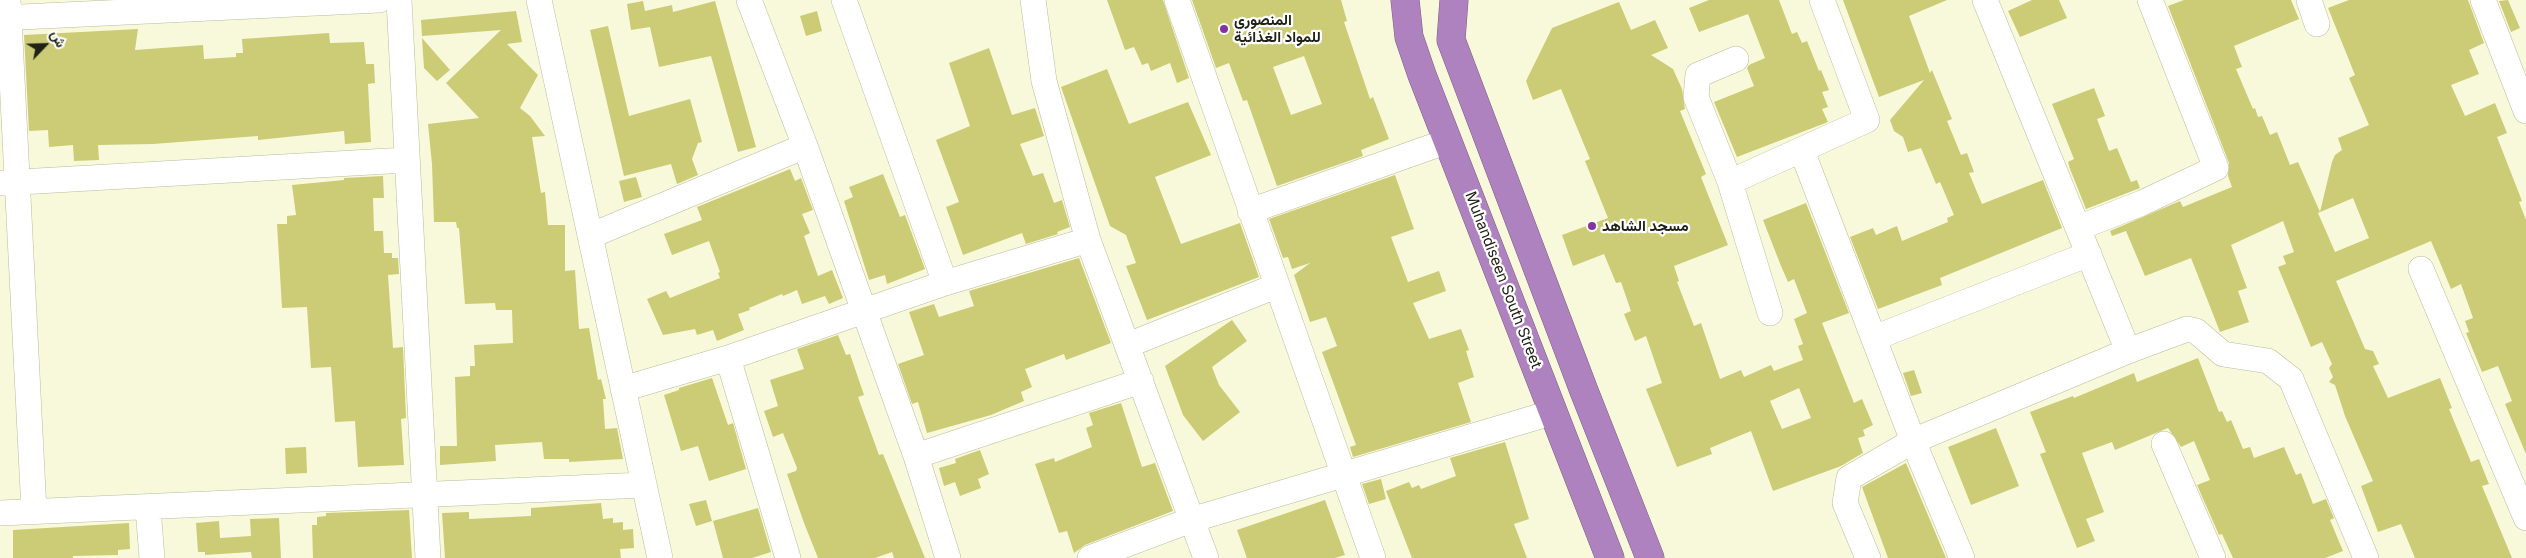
<!DOCTYPE html>
<meta charset="utf-8">
<style>
body{margin:0}
#map{position:relative;width:2526px;height:558px;overflow:hidden;background:#f8f9db;font-family:Inter,Vazirmatn,sans-serif}
canvas{display:block}
.north{position:absolute;left:20px;top:20px;width:50px;height:50px;-webkit-text-stroke:4px #fff;paint-order:stroke;rotate:66deg;font-size:14px;font-weight:700;line-height:20px;text-align:center;color:#212116}
.north::after{content:'';display:block;margin:auto;width:18px;height:22px;background:#212116;clip-path:polygon(50% 0,100% 100%,50% 72%,0 100%)}
</style>
<div id="map">
<canvas width="2526" height="558"></canvas>
<div class="north">ش</div>
</div>
<script>
const c = document.querySelector('canvas').getContext('2d');
c.lineJoin = 'round';
function fillPath(path, color) { c.fillStyle = color; c.fill(path, 'evenodd'); }
const poly = rows => new Path2D(rows.map(r => 'M' + r).join(''));
function stroke(path, color, width, dash) { c.strokeStyle = color; c.lineWidth = width; c.lineCap = dash ? 'butt' : 'round'; c.setLineDash(dash || []); c.stroke(path); }
function label(font, color, halo, rows, align = 'center') {
  c.font = font + ' Inter,Vazirmatn,sans-serif'; c.lineWidth = 4.5; c.setLineDash([]); c.textBaseline = 'middle'; c.strokeStyle = halo; c.fillStyle = color; for (const [text, x, y, turn = 0] of rows) {
    c.save(); c.translate(x, y); c.rotate((+turn || 0) * Math.PI / 180); c.textAlign = isNaN(turn) ? turn : align; if (halo) c.strokeText(text, 0, 0); c.fillText(text, 0, 0); c.restore();
  }
}
const building = poly([
 [1107,0,1163,0,1189,78,1177,83,1170,63,1151,71,1148,63,1142,65,1134,47,1125,50],
 [1192,0,1341,0,1347,21,1344,22,1370,99,1373,97,1389,139,1361,150,1363,156,1277,186,1247,100,1243,101,1229,63,1216,68],
 [1304,56,1322,104,1291,115,1273,67],
 [1709,0,1779,0,1792,34,1797,32,1802,43,1807,41,1819,71,1821,70,1829,90,1822,92,1828,107,1822,109,1828,122,1737,157,1714,102,1754,86,1747,68,1749,65,1765,58,1748,14,1699,32,1689,8],
 [1843,0,1947,0,1909,16,1930,73,1932,70,1952,119,1947,121,1961,155,1967,153,1974,172,1969,173,1982,204,2043,180,2062,228,1940,278,1942,285,1878,309,1850,237,1873,228,1876,235,1897,226,1902,241,1948,222,1947,218,1954,215,1940,182,1936,184,1921,148,1908,152,1903,137,1894,131,1890,120,1924,80,1879,97],
 [2032,0,2059,0,2067,18,2020,37,2008,11],
 [2184,0,2291,0,2299,19,2234,46,2242,67,2236,69,2253,109,2255,108,2258,117,2262,116,2270,135,2277,132,2290,165,2298,162,2320,212,2332,162,2335,155,2342,150,2338,138,2369,125,2349,78,2355,75,2328,8,2349,0,2468,0,2484,43,2469,50,2479,74,2451,85,2465,116,2495,103,2507,133,2497,137,2522,201,2519,202,2526,220,2526,454,2505,404,2512,401,2498,366,2482,372,2466,333,2469,332,2465,321,2473,318,2461,284,2451,289,2431,241,2336,281,2365,349,2373,351,2379,364,2373,366,2388,398,2440,378,2452,408,2449,409,2471,462,2479,459,2489,484,2482,486,2512,558,2415,558,2401,524,2378,532,2361,486,2373,481,2345,416,2335,385,2329,382,2333,377,2329,368,2332,364,2322,342,2311,347,2278,267,2286,264,2283,256,2294,252,2283,221,2231,245,2247,288,2238,291,2249,322,2220,332,2191,258,2145,276,2126,231,2112,236,2110,231,2180,201,2183,207,2232,187,2228,176,2229,163,2168,6],
 [2353,198,2369,238,2335,252,2318,213],
 [2508,0,2520,28,2511,32,2499,1],
 [643,1,645,11,672,5,673,12,715,1,756,147,738,152,711,56,659,67,650,27,631,30,627,4],
 [1619,2,1631,30,1655,20,1668,48,1651,55,1673,69,1682,89,1685,109,1680,111,1706,174,1701,177,1728,245,1674,266,1679,281,1677,282,1694,326,1701,323,1720,379,1741,370,1744,377,1771,365,1774,371,1803,360,1798,346,1803,344,1794,319,1807,313,1794,279,1788,282,1781,266,1763,220,1806,203,1849,313,1822,323,1854,403,1862,399,1873,425,1863,430,1865,436,1858,438,1863,453,1841,466,1773,491,1751,431,1710,448,1712,454,1677,467,1646,389,1662,383,1646,336,1635,341,1624,314,1631,311,1621,282,1616,283,1604,254,1573,266,1562,235,1608,218,1585,161,1590,159,1561,89,1533,100,1526,81,1552,28],
 [1799,388,1811,418,1782,429,1770,401],
 [516,11,522,42,507,44,538,75,520,108,530,116,545,136,532,137,541,193,545,192,548,225,565,225,565,271,575,270,579,329,589,328,598,380,601,379,606,399,603,399,605,429,617,428,623,459,569,462,569,459,544,459,542,442,495,445,496,461,440,465,440,446,457,446,455,377,470,376,470,366,475,366,474,345,513,343,512,310,496,310,495,303,465,304,459,228,457,228,456,222,434,222,432,164,428,124,479,118,446,83,501,30,422,36,421,20],
 [817,11,822,31,806,36,800,16],
 [608,26,629,116,690,99,702,142,698,143,692,159,698,175,677,184,671,164,624,176,590,30],
 [138,29,135,50,203,45,204,59,236,57,236,53,243,53,242,39,329,33,330,43,364,42,366,64,374,64,375,83,368,84,371,142,345,144,344,131,258,140,258,136,153,144,98,145,99,160,74,161,73,145,49,147,48,130,29,131,24,35],
 [422,38,450,70,437,81,424,68],
 [989,48,1012,115,1035,108,1044,136,1020,144,1033,176,1043,173,1054,203,1062,200,1070,227,1057,232,1058,234,1026,244,1022,233,963,255,946,207,959,202,936,140,970,126,949,63],
 [1107,69,1129,124,1188,102,1211,155,1155,177,1181,244,1240,223,1259,277,1147,320,1126,266,1136,263,1126,235,1110,226,1061,87],
 [2094,88,2105,116,2097,119,2109,151,2117,148,2131,182,2137,180,2140,188,2086,209,2070,169,2068,162,2074,159,2052,104],
 [790,169,795,181,801,178,813,210,802,214,810,233,804,236,818,276,832,270,843,298,829,304,825,296,802,304,797,290,783,296,782,294,749,308,750,310,738,314,744,330,717,341,713,330,697,335,695,329,663,335,647,299,666,291,670,298,720,278,718,273,720,272,709,241,672,255,664,234,702,220,697,207],
 [883,174,900,217,905,215,925,269,887,284,885,275,869,280,844,201,853,197,849,187],
 [1395,175,1414,229,1391,237,1408,282,1439,271,1446,291,1413,303,1429,339,1461,329,1469,350,1466,351,1474,377,1458,383,1471,422,1353,457,1350,447,1356,445,1322,352,1337,346,1326,317,1310,322,1294,275,1310,263,1292,269,1288,257,1283,258,1269,219],
 [383,176,384,198,373,198,374,231,383,231,384,253,392,253,392,258,398,258,399,274,388,275,393,348,403,347,406,418,401,419,404,465,358,467,355,421,335,422,331,367,311,368,307,307,282,308,277,224,287,224,287,216,296,215,292,185,344,180,344,178],
 [636,177,642,197,624,202,619,181],
 [1079,258,1111,343,1066,360,1064,354,1025,369,1032,387,1021,392,1024,401,991,415,927,433,918,402,912,404,898,364,924,355,909,312,934,304,939,317,974,306,969,291],
 [1232,320,1247,341,1212,367,1219,385,1240,412,1203,441,1183,415,1165,366],
 [838,335,846,355,850,354,864,395,858,397,879,455,883,454,925,558,894,558,892,552,875,558,818,558,804,523,787,474,796,471,797,468,783,433,773,437,764,411,778,406,770,380,804,369,797,349],
 [2198,358,2219,412,2222,411,2227,422,2231,420,2243,449,2250,447,2254,458,2284,447,2296,475,2301,473,2313,504,2326,499,2334,518,2330,520,2343,551,2325,558,2233,558,2222,534,2219,535,2197,485,2210,480,2194,441,2181,447,2168,428,2115,450,2112,442,2082,453,2104,512,2086,519,2095,541,2077,548,2040,454,2046,452,2030,412,2073,396,2074,398,2134,373,2137,382],
 [1914,370,1922,393,1911,396,1903,373],
 [712,378,728,425,733,423,746,469,709,481,698,446,681,451,664,395,679,390,679,388],
 [1121,403,1142,467,1155,463,1173,511,1085,545,1074,553,1067,531,1059,533,1035,464,1054,458,1055,462,1092,447,1086,428,1093,425,1089,413],
 [1996,428,2019,486,1971,505,1948,447],
 [1505,442,1529,519,1514,524,1527,558,1412,558,1386,491,1409,482,1412,488,1419,485,1421,489,1456,476,1450,458],
 [306,447,307,473,286,474,285,448],
 [980,450,989,474,978,479,981,488,960,496,955,482,944,486,939,468,956,463,955,459],
 [1906,463,1946,558,1888,558,1862,487],
 [1381,479,1386,499,1369,504,1362,484],
 [706,500,712,521,696,526,689,504],
 [1325,500,1345,555,1335,558,1247,558,1237,530],
 [601,503,603,519,613,518,613,523,623,522,623,530,633,529,634,548,620,549,621,558,445,558,442,513,469,512,469,519,531,516,531,508],
 [758,508,771,552,752,558,723,558,713,521],
 [409,510,412,558,313,558,312,525,317,525,317,517,326,516,326,513],
 [279,518,281,558,252,558,251,552,205,555,205,552,198,552,196,523,219,521,220,538,251,536,250,519],
 [129,523,130,549,118,550,118,555,73,556,73,558,13,558,13,530]
]);
const street = poly([
 [8,0,34,511],
 [399,0,428,558],
 [539,0,660,558],
 [749,0,805,146,916,456,948,558],
 [844,0,945,283],
 [1033,0,1044,81,1088,240,1206,558],
 [1177,0,1373,558],
 [1985,0,2128,351],
 [2309,0,2317,24],
 [2483,0,2526,111],
 [0,18,379,0],
 [1802,151,1913,441,2128,351,2187,329,2196,331,2223,354,2268,361,2291,379,2366,558],
 [1730,182,1696,97,1698,75,1736,59],
 [2,183,406,160],
 [1250,211,1448,141],
 [2078,228,2142,203,2216,168,2150,0],
 [590,236,805,146],
 [2421,269,2526,518],
 [1770,313,1730,182,1867,120,1822,0],
 [1874,338,2089,254],
 [1128,345,1276,286],
 [728,358,788,558],
 [623,389,728,358,945,283,1088,240],
 [2164,444,2213,558],
 [916,456,1141,381],
 [148,508,152,558],
 [0,513,644,485],
 [1090,558,1191,520,1554,412],
 [1868,558,1845,503,1849,478,1913,441,1962,558]
]);
const highway = poly([
 [1405,0,1409,37,1422,75,1610,558],
 [1454,0,1451,40,1584,391,1650,558]
]);
const markers = [
 [1224,29,5,"#8632a1"],
 [1592,226,5,"#8632a1"]
];
const poiNames = [
 ["المنصوري",1234,20],
 ["للمواد الغذائية",1234,37],
 ["مسجد الشاهد",1602,226]
];
const streetNames = [
 ["Muhandiseen South Street",1503,280,69]
];
fillPath(building, '#cbcc75');
stroke(street, '#babb9e', 26);
stroke(highway, '#7d6084', 29);
stroke(street, '#fff', 25);
stroke(highway, '#ae82bf', 28);
for (const [x, y, r, color] of markers) { const dot = new Path2D(); dot.arc(x, y, r, 0, 2 * Math.PI); c.fillStyle = color; c.fill(dot); stroke(dot, '#fff', 2); }
label('bold 15px', '#212116', '#fff', poiNames, 'left');
label('15px', '#212116', '#fff', streetNames);
</script>
